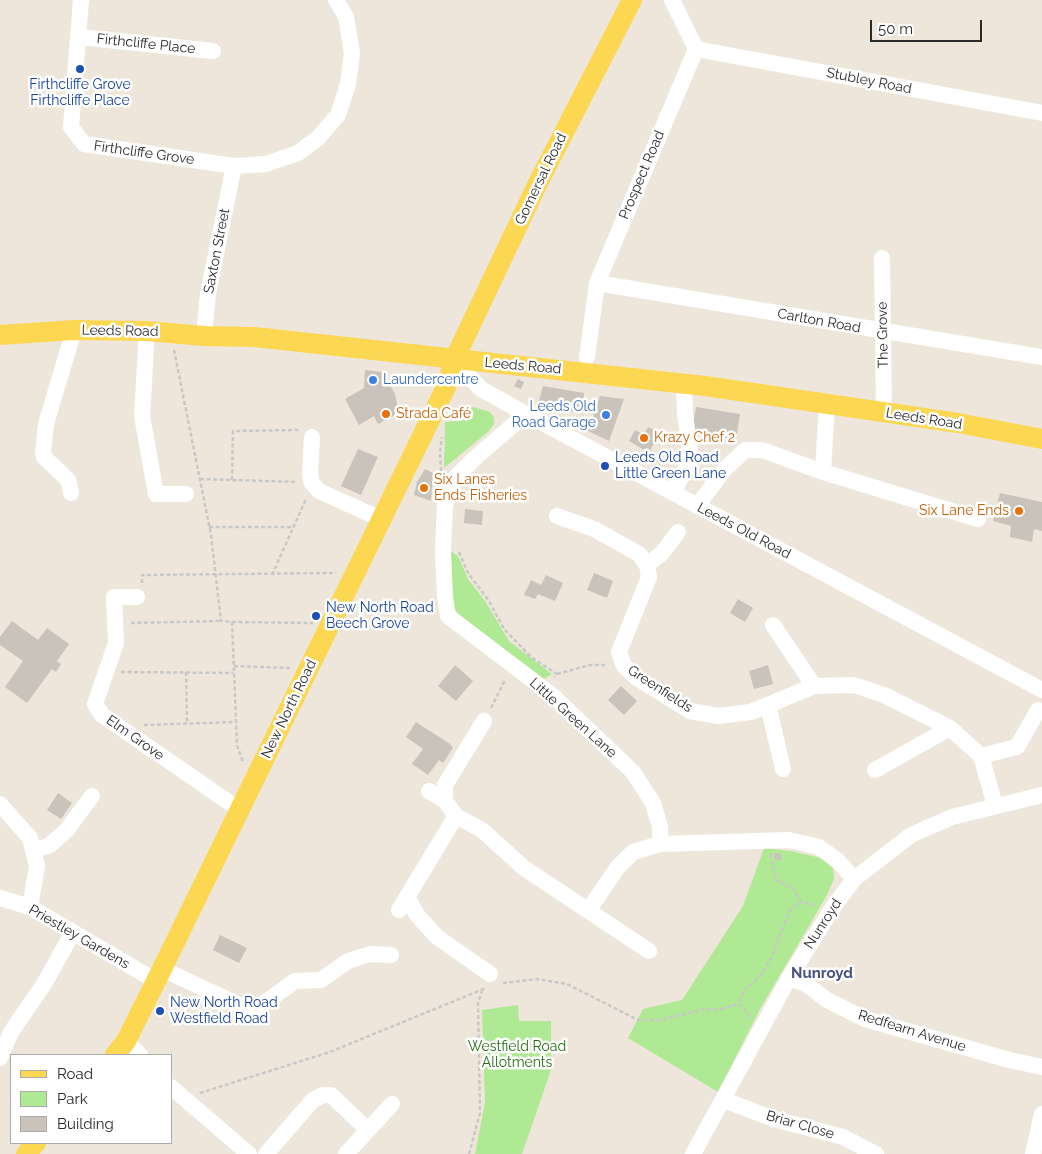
<!DOCTYPE html>
<meta charset="utf-8">
<style>
body{margin:0}
#map{position:relative;width:1042px;height:1154px;overflow:hidden;background:#eee6db;font-family:Raleway,sans-serif}
canvas{display:block}
.legend{position:absolute;left:10px;top:1054px;width:162px;height:90px;box-sizing:border-box;background:#fff;border:1px solid #aaa;margin:0;padding:6px 9px;list-style:none;font-size:15px;color:#2a2a2a}
.legend li{display:flex;align-items:center;gap:10px;height:25px}
.legend b{width:25px;border:1px solid #aaa}
.scale{position:absolute;left:870px;top:20px;width:112px;height:22px;box-sizing:border-box;border:2px solid #2a2a2a;border-top:0;padding-left:6px;font-size:15px;line-height:18px;white-space:nowrap;color:#2a2a2a;-webkit-text-stroke:4px #fff;paint-order:stroke}
</style>
<div id="map">
<canvas width="1042" height="1154"></canvas>
<ul class="legend">
<li><b style="height:6px;background:#fcd752"></b>Road</li>
<li><b style="height:14px;background:#afe993"></b>Park</li>
<li><b style="height:14px;background:#c9c3bb"></b>Building</li>
</ul>
<div class="scale">50 m</div>
</div>
<script>
const c = document.querySelector('canvas').getContext('2d');
c.lineJoin = 'round';
function fillPath(path, color) { c.fillStyle = color; c.fill(path, 'evenodd'); }
const poly = rows => new Path2D(rows.map(r => 'M' + r).join(''));
function stroke(path, color, width, dash) { c.strokeStyle = color; c.lineWidth = width; c.lineCap = dash ? 'butt' : 'round'; c.setLineDash(dash || []); c.stroke(path); }
function label(font, color, halo, rows, align = 'center') {
  c.font = font + ' Raleway,sans-serif'; c.lineWidth = 5; c.setLineDash([]); c.textBaseline = 'middle'; c.strokeStyle = halo; c.fillStyle = color; for (const [text, x, y, turn = 0] of rows) {
    c.save(); c.translate(x, y); c.rotate((+turn || 0) * Math.PI / 180); c.textAlign = isNaN(turn) ? turn : align; if (halo) c.strokeText(text, 0, 0); c.fillText(text, 0, 0); c.restore();
  }
}
const green = poly([
 [473,407,490,412,494,418,494,424,488,432,444,468,445,422,460,421,465,415,463,408],
 [449,550,458,556,468,579,485,601,509,641,552,674,542,680,457,613,450,600],
 [764,848,791,851,821,858,833,868,834,879,826,897,760,1009,718,1092,628,1038,643,1009,682,1000,743,906],
 [518,1005,519,1021,551,1021,551,1070,522,1154,475,1154,485,1102,482,1010]
]);
const building = poly([
 [365,370,382,372,395,394,399,413,378,424,374,416,359,425,345,399,364,388],
 [518,379,524,382,521,389,514,386],
 [543,386,584,393,583,407,578,406,578,412,566,411,566,406,539,401],
 [600,396,624,399,609,441,588,431],
 [696,407,740,414,736,439,692,432],
 [648,427,660,432,649,453,629,441,635,430,644,435],
 [358,449,378,457,361,495,341,486],
 [425,469,433,473,431,501,414,495,417,482],
 [1000,493,1042,502,1042,531,1034,529,1032,542,1010,537,1011,526,993,521],
 [465,509,483,511,482,525,464,523],
 [594,573,613,581,607,598,587,590],
 [546,575,563,583,555,601,538,594,535,599,524,595,531,580,541,585],
 [738,599,753,608,745,622,730,613],
 [12,621,38,640,47,628,69,644,57,661,61,664,56,672,52,669,27,703,5,687,23,661,0,645,0,637],
 [455,665,473,681,456,701,438,686],
 [768,665,773,684,754,689,749,671],
 [621,686,637,701,624,715,608,700],
 [416,722,450,744,453,748,443,763,439,760,428,775,412,764,423,749,406,737],
 [58,793,72,803,61,819,47,810],
 [775,853,782,854,781,861,774,859],
 [220,935,247,948,239,963,213,950]
]);
const path = poly([
 [174,350,211,535,221,621,232,622,237,745,243,762],
 [441,471,440,451,442,437],
 [200,479,297,482],
 [232,480,233,431,300,430],
 [209,527,293,527],
 [459,552,468,573,489,601,504,629,531,657,557,674,554,677],
 [272,575,306,499],
 [142,583,142,575,336,573],
 [232,622,313,623],
 [131,623,221,621],
 [234,666,290,668],
 [121,672,233,673],
 [186,672,187,723],
 [557,674,590,665,607,665],
 [491,708,505,680],
 [144,725,236,722],
 [770,854,776,880,793,888,801,902],
 [503,983,537,979,567,984,638,1020,660,1020,705,1009,717,1010,739,1004],
 [750,1017,739,1004,744,990,758,979,771,959,790,910,801,902,816,905],
 [200,1093,330,1052,486,988],
 [469,1154,480,1113,478,1003,482,991]
]);
const minor = poly([
 [81,0,71,127,84,144,234,166,266,164,298,153,318,138,338,115,348,84,352,53,346,17,336,0],
 [79,37,213,51],
 [696,49,1042,113],
 [882,258,884,412],
 [597,283,1042,357],
 [147,331,142,416,156,494,186,494],
 [204,336,208,293,234,166],
 [587,357,597,283,696,49,672,0],
 [454,360,481,389,526,414,1042,690],
 [526,414,475,458,455,478,449,494,445,505,443,551,445,597,448,616,552,695,633,772,653,803,660,827,660,844],
 [312,437,310,475,312,483,319,491,381,519],
 [823,472,827,404],
 [71,493,68,480,44,457,43,453,46,424,74,330],
 [673,493,691,458,685,414,684,383],
 [697,506,724,470,745,450,762,450,823,472,978,519],
 [557,516,594,529,639,554,647,565,649,577,619,652,624,666,637,678,690,711,718,716,751,712,814,686,854,685,884,695,950,728,981,756,995,805],
 [647,565,662,553,678,532],
 [137,597,114,597,116,643,95,704,102,715,240,810],
 [773,625,814,686],
 [768,705,783,769],
 [981,756,1017,747,1038,710],
 [875,770,950,728],
 [429,791,445,801,456,816,482,830,524,868,649,951],
 [445,801,445,785,484,721],
 [0,804,30,838,37,866,30,907],
 [33,851,50,845,66,831,92,796],
 [407,896,417,915,437,937,490,974],
 [0,898,30,907,156,981],
 [399,910,456,816],
 [588,911,617,868,633,852,660,844,789,840,819,847,838,861,854,879],
 [162,969,250,1010,256,1009,295,981,321,980,348,961,370,954,391,955],
 [789,978,806,984,827,1000,865,1019,1009,1060,1042,1067],
 [126,1041,140,1055],
 [0,1058,11,1032,44,984,73,932],
 [171,1087,249,1154],
 [724,1100,774,1119,843,1137,876,1154],
 [368,1130,392,1104],
 [266,1154,313,1100,323,1095,331,1095,368,1130,346,1154],
 [693,1154,789,978,832,909,854,879,911,835,952,817,1042,795],
 [1033,1154,1042,1114]
]);
const major = poly([
 [0,335,74,330,147,331,204,336,254,337,705,386,958,423,1042,439],
 [115,1055,126,1041,162,969,446,387,454,360,538,183,632,0],
 [26,1154,36,1143]
]);
const markers = [
 [80,69,5,"#1a4fb4"],
 [373,380,5,"#3f7fe0"],
 [386,414,5,"#e8710a"],
 [606,415,5,"#3f7fe0"],
 [644,438,5,"#e8710a"],
 [605,466,5,"#1a4fb4"],
 [424,488,5,"#e8710a"],
 [1019,511,5,"#e8710a"],
 [316,616,5,"#1a4fb4"],
 [160,1011,5,"#1a4fb4"]
];
const streetNames = [
 ["Firthcliffe Place",146,44,6],
 ["Stubley Road",869,81,11],
 ["Firthcliffe Grove",144,153,8],
 ["Prospect Road",642,175,-67],
 ["Gomersal Road",541,179,-64],
 ["Saxton Street",217,251,-79],
 ["Carlton Road",819,321,10],
 ["Leeds Road",120,331,1],
 ["The Grove",883,335,-91],
 ["Leeds Road",523,366,5],
 ["Leeds Road",924,419,9],
 ["Leeds Old Road",744,531,28],
 ["Greenfields",660,689,33],
 ["New North Road",289,709,-64],
 ["Little Green Lane",573,718,42],
 ["Elm Grove",135,738,35],
 ["Nunroyd",823,924,-57],
 ["Priestley Gardens",79,937,30],
 ["Redfearn Avenue",912,1031,17],
 ["Briar Close",800,1125,16]
];
const transitNames = [
 ["Firthcliffe Grove",80,85,"center"],
 ["Firthcliffe Place",80,101,"center"],
 ["Leeds Old Road",615,458],
 ["Little Green Lane",615,474],
 ["New North Road",326,608],
 ["Beech Grove",326,624],
 ["New North Road",170,1003],
 ["Westfield Road",170,1019]
];
const shopNames = [
 ["Laundercentre",383,380],
 ["Leeds Old",596,407,"right"],
 ["Road Garage",596,423,"right"]
];
const foodNames = [
 ["Strada Café",396,414],
 ["Krazy Chef 2",654,438],
 ["Six Lanes",434,480],
 ["Ends Fisheries",434,496],
 ["Six Lane Ends",1009,511,"right"]
];
const parkNames = [
 ["Westfield Road",517,1047],
 ["Allotments",517,1063]
];
const neighbourhoodNames = [
 ["Nunroyd",822,973]
];
fillPath(green, '#afe993');
fillPath(building, '#c9c3bb');
stroke(path, '#c8c8c8', 2.5, [4, 2.5]);
stroke(minor, '#fff', 16);
stroke(major, '#fcd752', 20);
for (const [x, y, r, color] of markers) { const dot = new Path2D(); dot.arc(x, y, r, 0, 2 * Math.PI); c.fillStyle = color; c.fill(dot); stroke(dot, '#fff', 2); }
label('14px', '#2a2a2a', '#fff', streetNames);
label('14px', '#164399', '#fff', transitNames, 'left');
label('14px', '#366cbe', '#fff', shopNames, 'left');
label('14px', '#c56008', '#fff', foodNames, 'left');
label('14px', '#256e14', '#fff', parkNames);
label('bold 15px', '#47507f', '#fff', neighbourhoodNames);
</script>
